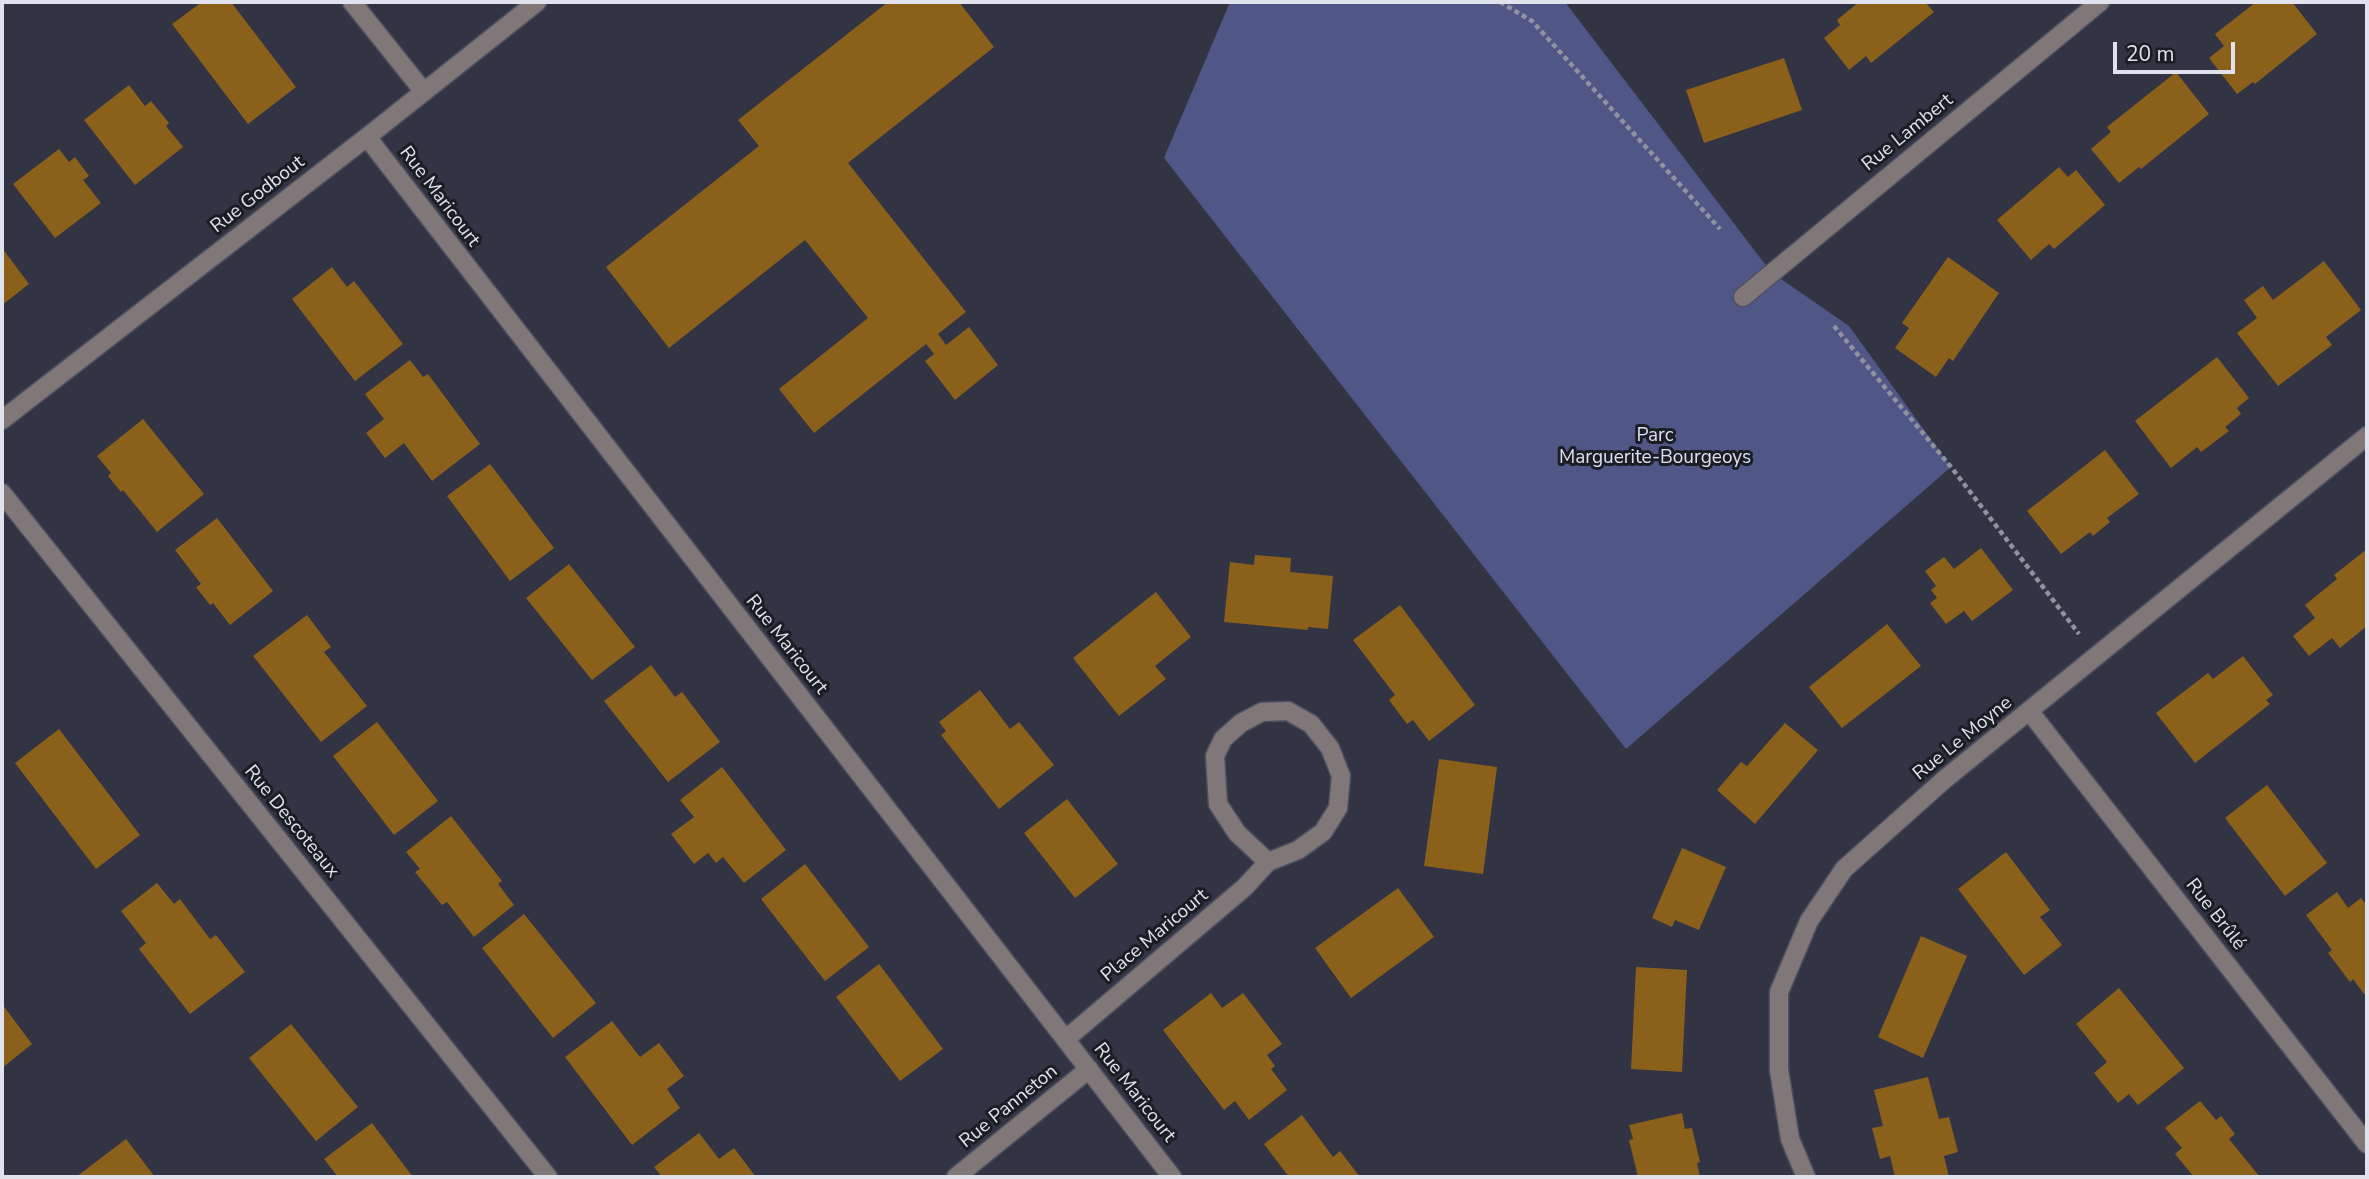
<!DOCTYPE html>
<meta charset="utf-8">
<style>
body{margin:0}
#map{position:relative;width:2369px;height:1179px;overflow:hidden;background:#323444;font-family:"Nunito Sans",sans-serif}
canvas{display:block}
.frame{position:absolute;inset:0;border:4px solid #e0e2ed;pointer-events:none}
.scale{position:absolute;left:2113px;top:42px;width:122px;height:32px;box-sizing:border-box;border:4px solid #e0e2ed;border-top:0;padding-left:9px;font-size:21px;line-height:24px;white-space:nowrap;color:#e0e2ed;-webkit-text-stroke:5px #1b1d24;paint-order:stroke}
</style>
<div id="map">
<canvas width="2369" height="1179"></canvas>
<div class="frame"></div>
<div class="scale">20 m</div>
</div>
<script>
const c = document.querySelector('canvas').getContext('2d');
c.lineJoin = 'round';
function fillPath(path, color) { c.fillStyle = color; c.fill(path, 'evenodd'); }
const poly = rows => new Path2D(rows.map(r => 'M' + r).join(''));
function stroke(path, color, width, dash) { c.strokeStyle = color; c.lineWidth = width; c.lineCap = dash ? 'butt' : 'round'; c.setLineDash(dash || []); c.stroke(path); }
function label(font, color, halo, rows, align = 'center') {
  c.font = font + ' "Nunito Sans",sans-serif'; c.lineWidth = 6; c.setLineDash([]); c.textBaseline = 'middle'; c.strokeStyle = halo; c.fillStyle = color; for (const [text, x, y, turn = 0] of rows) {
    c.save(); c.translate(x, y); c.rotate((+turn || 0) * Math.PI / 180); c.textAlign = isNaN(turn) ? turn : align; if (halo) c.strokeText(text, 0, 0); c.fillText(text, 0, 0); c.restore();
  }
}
const green = poly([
 [1230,2,1565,2,1771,272,1849,326,1951,467,1626,749,1164,158]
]);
const building = poly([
 [202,2,231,2,296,87,248,124,172,24],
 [888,2,959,2,994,47,848,163,966,312,938,334,946,345,969,327,998,365,955,400,925,361,934,354,926,344,814,433,779,389,868,318,805,240,669,348,606,267,759,146,738,120],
 [1859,2,1925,2,1934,12,1871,63,1866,56,1849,70,1824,38,1840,25,1837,20],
 [2256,2,2292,2,2317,34,2255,84,2253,82,2237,94,2209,58,2224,46,2215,34],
 [1784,58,1802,110,1704,143,1686,90],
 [2176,72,2209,114,2141,169,2139,167,2119,183,2091,149,2111,132,2107,127],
 [129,85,145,106,151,101,169,123,166,126,183,147,135,185,84,120],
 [59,149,69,162,75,157,89,176,83,180,101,203,55,238,13,184],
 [2059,167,2068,177,2076,170,2105,205,2054,249,2049,244,2031,260,1997,220],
 [2,248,29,284,2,305],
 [1948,257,1999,293,1953,361,1949,358,1936,377,1895,348,1909,328,1902,323],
 [2324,261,2361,310,2326,337,2332,345,2278,386,2237,333,2257,318,2244,300,2263,286,2273,300],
 [332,267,347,287,354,281,403,344,355,381,292,299],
 [2217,357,2249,398,2237,408,2241,414,2225,427,2229,431,2201,452,2197,447,2171,468,2135,421],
 [410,360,423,377,428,374,480,444,432,481,404,443,385,458,366,433,384,419,365,394],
 [143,419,204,494,157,532,123,490,121,492,108,476,111,473,97,456],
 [2105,450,2139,494,2107,518,2110,522,2093,536,2090,532,2061,554,2027,511],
 [490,464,554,548,510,581,447,496],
 [217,518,273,591,230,625,213,603,210,605,196,587,201,584,175,550],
 [1981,548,2013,590,1972,621,1964,611,1946,624,1930,603,1937,598,1931,590,1936,586,1925,571,1944,557,1954,569],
 [2367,549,2367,626,2340,648,2332,638,2309,656,2293,636,2315,618,2305,605,2337,579,2334,575],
 [1255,555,1291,558,1290,572,1333,576,1328,629,1308,627,1308,630,1224,622,1230,562,1254,565],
 [569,564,635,647,592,680,526,598],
 [1156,592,1191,637,1155,666,1166,679,1119,716,1073,658],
 [1400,605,1475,705,1429,741,1413,720,1407,724,1389,700,1395,695,1353,640],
 [307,615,331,647,324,652,367,706,321,742,253,656],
 [1887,624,1921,666,1842,728,1809,687],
 [2243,656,2273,695,2266,700,2270,704,2195,763,2156,713,2208,673,2213,679],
 [651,665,675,697,682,692,720,742,668,782,604,701],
 [980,690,1010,729,1019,722,1054,765,999,809,941,735,946,731,939,722],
 [377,722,438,801,394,835,333,756],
 [1785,723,1818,750,1755,824,1717,790,1741,762,1747,766],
 [59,729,140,835,96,869,15,763],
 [1439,759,1497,767,1483,874,1424,866],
 [722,767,786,850,744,883,723,857,716,863,708,853,694,864,671,834,694,817,680,800],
 [2267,785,2327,863,2285,896,2225,818],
 [1067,799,1118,864,1075,898,1024,833],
 [451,816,502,881,498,884,514,905,474,937,447,902,442,905,415,872,420,869,406,852],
 [1682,848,1726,867,1699,930,1675,920,1672,927,1652,918],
 [2006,852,2050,910,2040,917,2062,945,2024,975,1958,889],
 [805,864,869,947,825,981,761,899],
 [157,883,174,904,180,899,210,939,216,935,245,972,190,1014,139,949,146,943,121,911],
 [1398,888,1434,937,1351,998,1315,948],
 [2337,892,2348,908,2361,898,2367,906,2367,998,2353,979,2350,982,2328,953,2332,950,2306,915],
 [524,914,596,1003,553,1038,482,948],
 [1921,936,1967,956,1923,1058,1878,1037],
 [879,964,943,1049,900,1081,836,997],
 [1636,967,1687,970,1682,1072,1631,1069],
 [2119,988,2184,1068,2138,1105,2129,1094,2118,1103,2094,1073,2107,1062,2076,1024],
 [1211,993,1222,1008,1243,993,1282,1044,1267,1055,1275,1066,1271,1069,1287,1090,1249,1120,1235,1101,1224,1110,1163,1030],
 [2,1004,32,1044,2,1068],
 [612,1021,640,1057,659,1043,684,1076,667,1089,680,1108,632,1145,565,1057],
 [291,1024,358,1107,316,1141,249,1058],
 [1928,1077,1939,1119,1949,1117,1958,1152,1944,1156,1949,1177,1895,1177,1890,1156,1880,1159,1872,1128,1883,1126,1874,1090],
 [2200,1101,2216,1120,2221,1116,2235,1134,2229,1139,2260,1177,2194,1177,2175,1154,2182,1148,2165,1128],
 [1682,1113,1685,1129,1692,1128,1700,1162,1697,1163,1700,1177,1638,1177,1629,1140,1633,1139,1629,1125],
 [1302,1115,1333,1157,1340,1151,1360,1177,1289,1177,1264,1144],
 [372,1123,413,1177,338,1177,324,1159],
 [699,1133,719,1159,734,1148,756,1177,662,1177,654,1167],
 [126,1139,155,1177,76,1177]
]);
const path = poly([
 [1500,2,1532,21,1720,229],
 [1834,326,1951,467,2079,634]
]);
const minor = poly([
 [352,2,424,92],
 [367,137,1172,1177],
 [1743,297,2100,2],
 [2,420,367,137,537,2],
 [2,493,548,1177],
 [2030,712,2367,1144],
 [1066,1039,1245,887,1268,862,1298,850,1323,832,1338,808,1341,776,1330,748,1311,724,1288,711,1262,712,1241,723,1223,739,1215,756,1218,804,1237,833,1268,862],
 [956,1177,1089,1069],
 [1806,1177,1790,1139,1779,1070,1779,992,1809,921,1844,869,1945,779,2367,436]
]);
const streetNames = [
 ["Rue Lambert",1908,133,-39],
 ["Rue Godbout",258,195,-38],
 ["Rue Maricourt",439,197,53],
 ["Rue Maricourt",786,645,52],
 ["Rue Le Moyne",1963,739,-39],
 ["Rue Descoteaux",291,822,51],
 ["Rue Brûlé",2215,915,52],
 ["Place Maricourt",1155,936,-40],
 ["Rue Maricourt",1134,1093,52],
 ["Rue Panneton",1009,1107,-39]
];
const parkNames = [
 ["Parc",1655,436],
 ["Marguerite-Bourgeoys",1655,458]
];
fillPath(green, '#505686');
fillPath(building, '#8b601b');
stroke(minor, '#4e505f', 21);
stroke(path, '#9092a0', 4.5, [5, 3.5]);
stroke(minor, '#817779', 18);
label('19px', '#e0e2ed', '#1b1d24', streetNames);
label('19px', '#dce0f3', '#1b1d24', parkNames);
</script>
